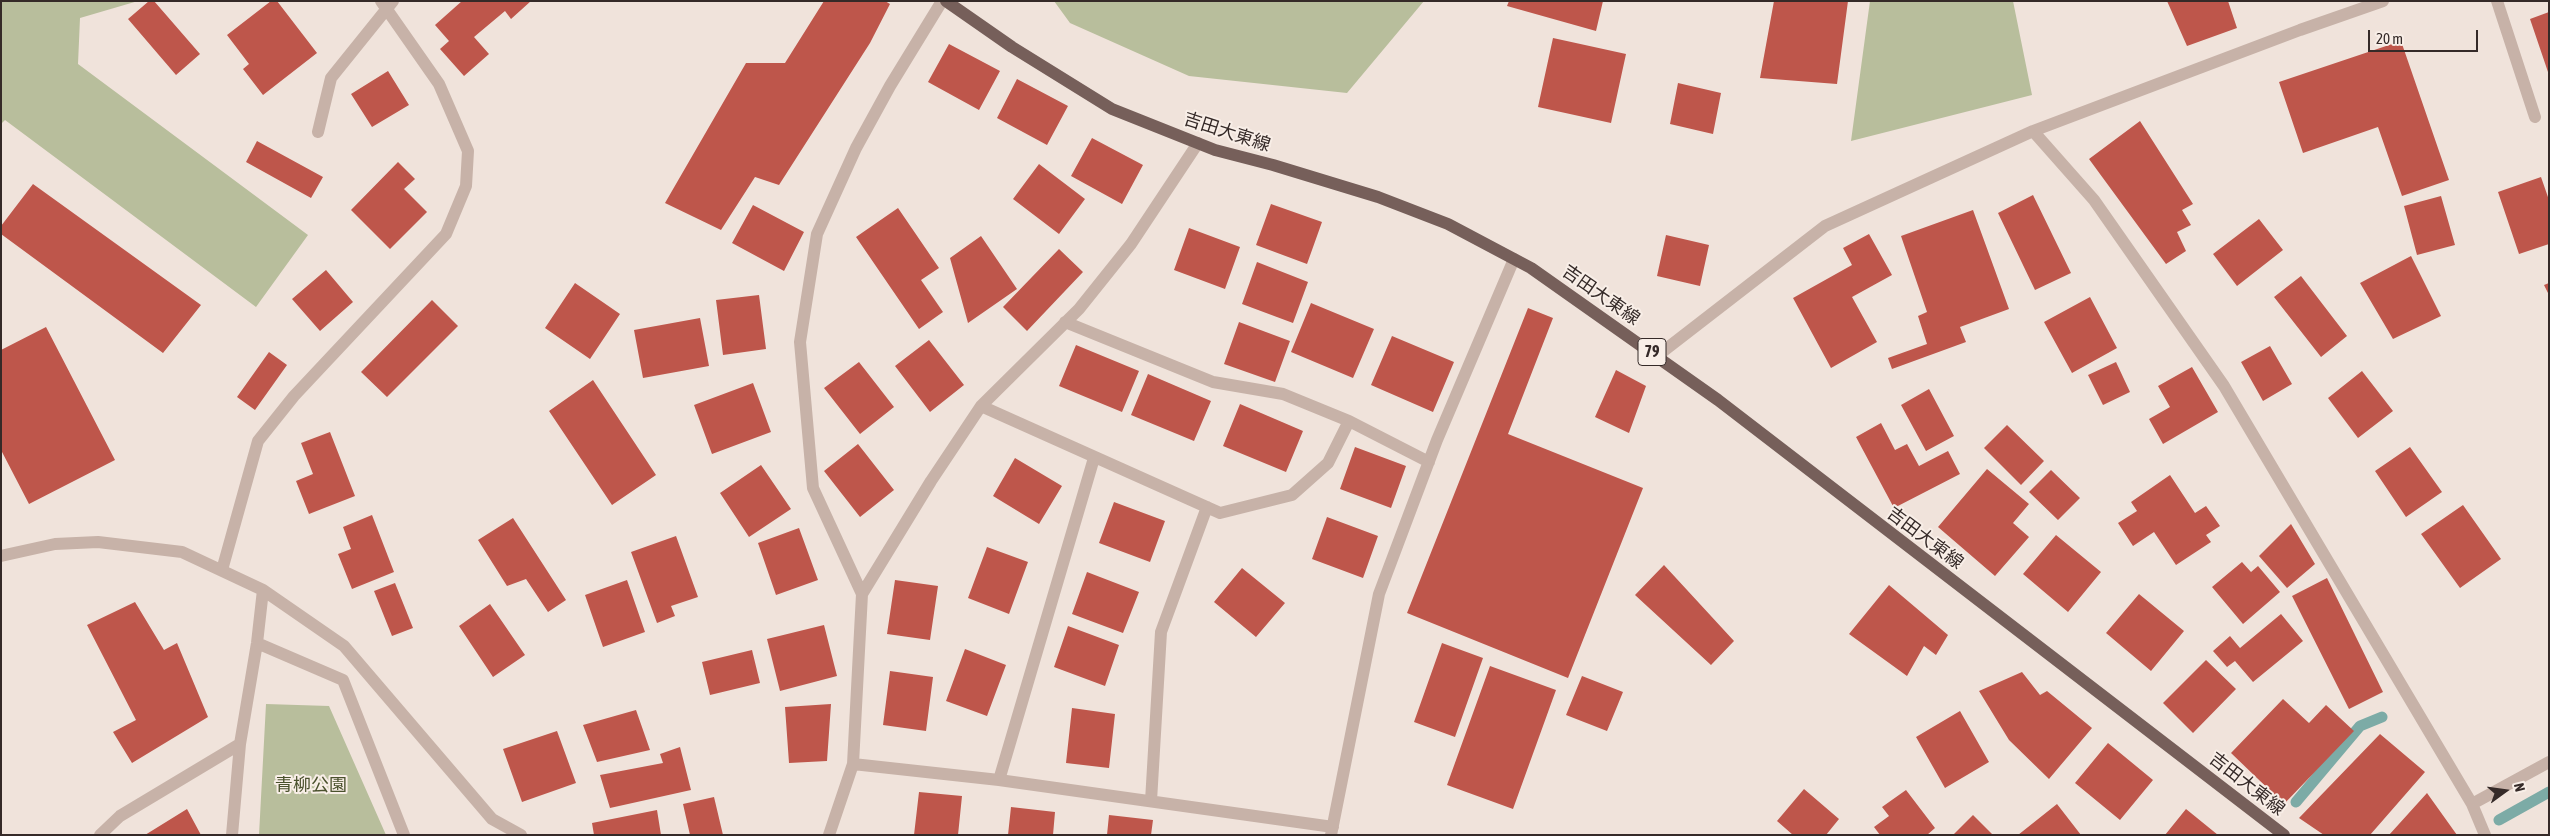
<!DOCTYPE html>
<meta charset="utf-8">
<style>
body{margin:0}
#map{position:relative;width:2550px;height:836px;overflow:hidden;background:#f0e3db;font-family:"Asap Condensed",sans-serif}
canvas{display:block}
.frame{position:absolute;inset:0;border:2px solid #352a28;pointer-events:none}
.north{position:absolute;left:2480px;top:766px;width:50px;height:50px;-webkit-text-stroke:4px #f8eee7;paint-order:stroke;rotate:76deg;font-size:14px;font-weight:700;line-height:20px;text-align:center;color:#352a28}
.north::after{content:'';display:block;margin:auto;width:18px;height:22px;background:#352a28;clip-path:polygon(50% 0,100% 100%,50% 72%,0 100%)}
.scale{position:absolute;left:2368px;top:30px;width:110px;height:22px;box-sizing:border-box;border:2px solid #352a28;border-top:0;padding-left:6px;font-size:15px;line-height:18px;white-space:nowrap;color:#352a28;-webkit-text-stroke:4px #f8eee7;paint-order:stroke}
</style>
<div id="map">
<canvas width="2550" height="836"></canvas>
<div class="frame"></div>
<div class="north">N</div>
<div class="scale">20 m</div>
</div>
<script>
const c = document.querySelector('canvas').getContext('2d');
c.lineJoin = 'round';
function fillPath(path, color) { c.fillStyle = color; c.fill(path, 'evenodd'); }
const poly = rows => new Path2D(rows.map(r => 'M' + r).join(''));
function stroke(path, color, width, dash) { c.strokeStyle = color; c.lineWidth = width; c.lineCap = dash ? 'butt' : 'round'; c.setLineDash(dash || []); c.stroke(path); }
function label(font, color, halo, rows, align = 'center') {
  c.font = font + ' "Asap Condensed","Noto Sans JP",sans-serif'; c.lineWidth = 4; c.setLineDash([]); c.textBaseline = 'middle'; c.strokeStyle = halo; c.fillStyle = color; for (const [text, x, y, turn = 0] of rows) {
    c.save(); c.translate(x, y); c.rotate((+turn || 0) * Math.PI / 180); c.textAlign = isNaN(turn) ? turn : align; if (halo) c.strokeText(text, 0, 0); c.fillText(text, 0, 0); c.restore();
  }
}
const green = poly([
 [1,1,138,1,80,18,78,64,308,235,256,307,5,120,1,124],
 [1054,1,1424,1,1347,93,1189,76,1070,23],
 [1870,1,2013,1,2032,95,1851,141],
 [266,704,329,706,386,835,259,835]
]);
const stream = poly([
 [2296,802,2360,726,2382,717],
 [2499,820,2549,792]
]);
const building = poly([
 [149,1,154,1,200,54,176,75,128,19],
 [271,1,277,1,317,53,263,95,243,69,249,64,227,35],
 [462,1,531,1,511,19,505,11,474,37,489,54,464,76,440,49,449,41,435,25],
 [824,1,885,1,890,4,870,43,779,185,755,177,721,230,665,203,746,63,785,63],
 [1509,1,1603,1,1596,31,1507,6],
 [1774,1,1848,1,1837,84,1760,78],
 [2167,1,2228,1,2237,28,2187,46],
 [2549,12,2549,72,2548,72,2530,19],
 [1553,38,1626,54,1611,123,1538,107],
 [2401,41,2449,180,2402,196,2378,127,2303,153,2279,82],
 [949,44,1000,71,979,110,928,82],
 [388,71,409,105,372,127,351,94],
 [1017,79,1068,106,1047,145,997,118],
 [1678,83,1721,93,1713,134,1670,124],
 [2140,121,2193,204,2182,210,2191,225,2177,232,2186,251,2166,264,2089,159],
 [1092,138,1143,165,1122,204,1071,176],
 [257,141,323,177,311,198,246,162],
 [398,162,415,179,404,189,427,212,390,249,351,210],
 [1039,164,1085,199,1059,234,1013,199],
 [2541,177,2549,200,2549,244,2519,254,2498,192],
 [33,184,201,305,163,353,1,234,1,226],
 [2033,195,2071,273,2035,290,1998,213],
 [2441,196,2455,245,2417,255,2404,206],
 [1271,204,1322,222,1307,264,1256,245],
 [753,205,804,232,784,271,732,243],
 [898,208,939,268,921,280,943,312,919,329,856,237],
 [1973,210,2009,309,1960,327,1966,342,1892,369,1888,358,1927,344,1918,316,1927,312,1901,236],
 [2259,219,2283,250,2237,286,2213,254],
 [1189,228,1240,247,1225,289,1174,270],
 [1869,234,1892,275,1852,297,1877,342,1831,368,1793,298,1852,265,1843,248],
 [1666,235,1709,245,1700,286,1657,276],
 [981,236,1017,289,968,323,950,258],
 [1059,249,1083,272,1027,331,1003,307],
 [2411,256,2441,316,2393,339,2360,283],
 [1257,262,1308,282,1293,323,1242,304],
 [326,270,353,302,320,331,292,299],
 [2301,276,2347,336,2321,357,2274,297],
 [575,283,620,314,590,359,545,328],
 [2549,283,2549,295,2544,285],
 [759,295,766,349,723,355,716,300],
 [2090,297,2117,348,2072,373,2044,322],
 [432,300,458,326,387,397,361,372],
 [1311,303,1374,329,1353,378,1291,352],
 [1528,308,1553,318,1508,434,1643,488,1568,678,1407,613],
 [700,318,709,366,643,378,634,330],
 [1239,322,1290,341,1275,382,1224,364],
 [46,327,115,460,29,504,1,450,1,350],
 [1392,336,1454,362,1433,412,1371,385],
 [929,340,964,385,930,412,895,366],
 [1076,345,1139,371,1122,412,1059,386],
 [2270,346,2292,384,2263,401,2241,362],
 [269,352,287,365,255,410,237,397],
 [859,362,894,407,860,434,824,388],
 [2116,362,2130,392,2103,405,2088,375],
 [2192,367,2218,412,2163,444,2149,419,2170,407,2158,386],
 [1616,370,1646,386,1629,433,1595,417],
 [2362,371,2393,411,2358,438,2328,398],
 [1148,374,1211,401,1194,441,1131,415],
 [593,380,656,475,612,505,549,411],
 [753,383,771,432,712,454,694,405],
 [1929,389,1954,436,1926,451,1901,405],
 [1240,404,1303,431,1286,472,1223,446],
 [1881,423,1895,450,1907,444,1919,466,1948,451,1960,474,1894,508,1856,437],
 [2007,425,2044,461,2021,485,1984,448],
 [330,432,355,496,309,514,296,481,313,474,301,443],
 [858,444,894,490,860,517,824,471],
 [1355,447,1406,466,1391,508,1340,489],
 [2410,447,2442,492,2406,517,2375,471],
 [1015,458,1062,486,1039,524,993,496],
 [761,465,791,509,749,537,720,493],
 [1987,469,2029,504,2013,523,2029,537,1995,576,1938,527],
 [2051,470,2080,498,2058,520,2029,492],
 [2170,475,2195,513,2206,506,2220,526,2206,535,2211,542,2176,565,2154,532,2133,546,2118,523,2137,511,2131,502],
 [1114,502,1165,521,1150,562,1099,543],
 [2463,505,2501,559,2460,588,2421,534],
 [372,515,394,572,352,589,338,554,351,549,343,527],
 [1327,517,1378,536,1363,578,1312,559],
 [513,518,566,600,548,612,526,579,507,586,478,540],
 [2291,524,2315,564,2287,588,2259,556],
 [799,528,818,580,776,595,758,543],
 [2056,535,2101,572,2068,612,2023,574],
 [676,536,698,597,671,606,675,616,657,623,631,552],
 [987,547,1028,562,1009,614,968,598],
 [2242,562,2251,572,2258,566,2280,592,2243,624,2212,587],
 [1664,565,1734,641,1711,665,1635,595],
 [1242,568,1285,603,1256,637,1214,602],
 [1087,572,1139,592,1123,633,1072,614],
 [2327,578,2383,692,2349,709,2292,596],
 [627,580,645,632,603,647,585,595],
 [895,580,938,586,930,640,887,634],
 [395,583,413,628,392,636,374,591],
 [1889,585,1948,635,1936,655,1924,646,1907,676,1849,634],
 [2139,594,2184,631,2151,671,2106,633],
 [135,602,164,650,177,643,208,717,132,763,113,732,136,720,87,625],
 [490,604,525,655,493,677,459,626],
 [2281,614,2303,641,2253,682,2235,661,2227,667,2213,651,2230,636,2240,648],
 [824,625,837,676,780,691,767,639],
 [1068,626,1119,645,1105,686,1054,667],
 [1442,643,1483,658,1455,737,1414,722],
 [965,649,1006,665,987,716,946,701],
 [752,650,760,683,710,695,702,662],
 [2206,660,2236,689,2193,733,2163,703],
 [1490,666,1556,690,1513,809,1447,785],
 [890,671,933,677,926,731,883,725],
 [2022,672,2040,695,2047,691,2092,728,2049,779,2009,740,1979,691],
 [1582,676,1623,692,1607,731,1566,715],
 [2283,699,2309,723,2326,705,2354,731,2284,804,2231,753],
 [831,704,827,761,789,763,785,707],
 [1072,708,1115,714,1109,768,1066,763],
 [636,710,650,750,597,762,583,725],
 [1960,711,1989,762,1945,788,1916,737],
 [557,731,576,783,522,802,503,749],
 [2380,734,2425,772,2370,835,2324,835,2299,818],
 [2108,743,2153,780,2120,820,2075,783],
 [680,747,691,790,610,808,600,775,663,763,660,754],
 [1804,789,1839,819,1826,835,1793,835,1777,821],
 [1906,790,1935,828,1927,835,1880,835,1874,827,1889,816,1882,807],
 [919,792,962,796,958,835,914,835],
 [2427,793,2457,835,2389,835],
 [714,797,723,835,690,835,683,804],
 [2057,804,2081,835,2018,835],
 [1011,807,1055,812,1053,835,1008,835],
 [187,809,201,835,145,835],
 [2186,809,2218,835,2165,835],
 [657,810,661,835,594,835,592,823],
 [1109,815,1153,820,1151,835,1107,835],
 [1973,815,1993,835,1953,835]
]);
const minor = poly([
 [2497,1,2535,117],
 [2033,131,2094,200,2224,386,2472,804,2485,835],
 [318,132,331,78,393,1],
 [1065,322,1213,382,1283,394,1349,421],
 [1657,356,1825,226,2033,131,2300,30,2383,1],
 [981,406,1220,513,1292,495,1328,463,1349,421,1429,462],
 [1,556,55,544,98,542,182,552,263,590,344,646,492,819,521,835],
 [222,570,258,441,294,396,446,234,466,186,468,151,439,84,381,1],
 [862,594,931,481,981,406,1079,309,1131,244,1198,143],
 [257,643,343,680,404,835],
 [853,764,999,780,1333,827],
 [999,780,1094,458],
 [1151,801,1161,632,1207,507],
 [2472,804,2549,762],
 [100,835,120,816,240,744],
 [232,835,240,744,257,643,263,590],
 [829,835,853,764,862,594,813,488,800,342,817,234,856,148,890,86,942,1],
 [1331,835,1379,594,1437,440,1514,259]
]);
const major = poly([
 [946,1,1012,47,1112,109,1215,150,1273,165,1378,197,1448,224,1531,268,1718,400,2284,835]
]);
const shields = [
 [1652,352,28]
];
const shieldNames = [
 ["79",1652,352]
];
const streetNames = [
 ["吉田大東線",1227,132,18],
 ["吉田大東線",1601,295,35],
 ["吉田大東線",1925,538,37],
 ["吉田大東線",2247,784,38]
];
const parkNames = [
 ["青柳公園",311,785]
];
fillPath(green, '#b8be9c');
stroke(stream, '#7caba6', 11);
fillPath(building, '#be564b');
stroke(minor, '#c7b2a8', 12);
stroke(major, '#765f5a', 12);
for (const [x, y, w] of shields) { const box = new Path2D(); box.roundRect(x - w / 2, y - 13.5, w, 27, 4); c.fillStyle = '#f8eee7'; c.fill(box); stroke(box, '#352a28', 1); }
label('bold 16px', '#352a28', null, shieldNames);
label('18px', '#352a28', '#f8eee7', streetNames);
label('18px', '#4a512d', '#f8eee7', parkNames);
</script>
